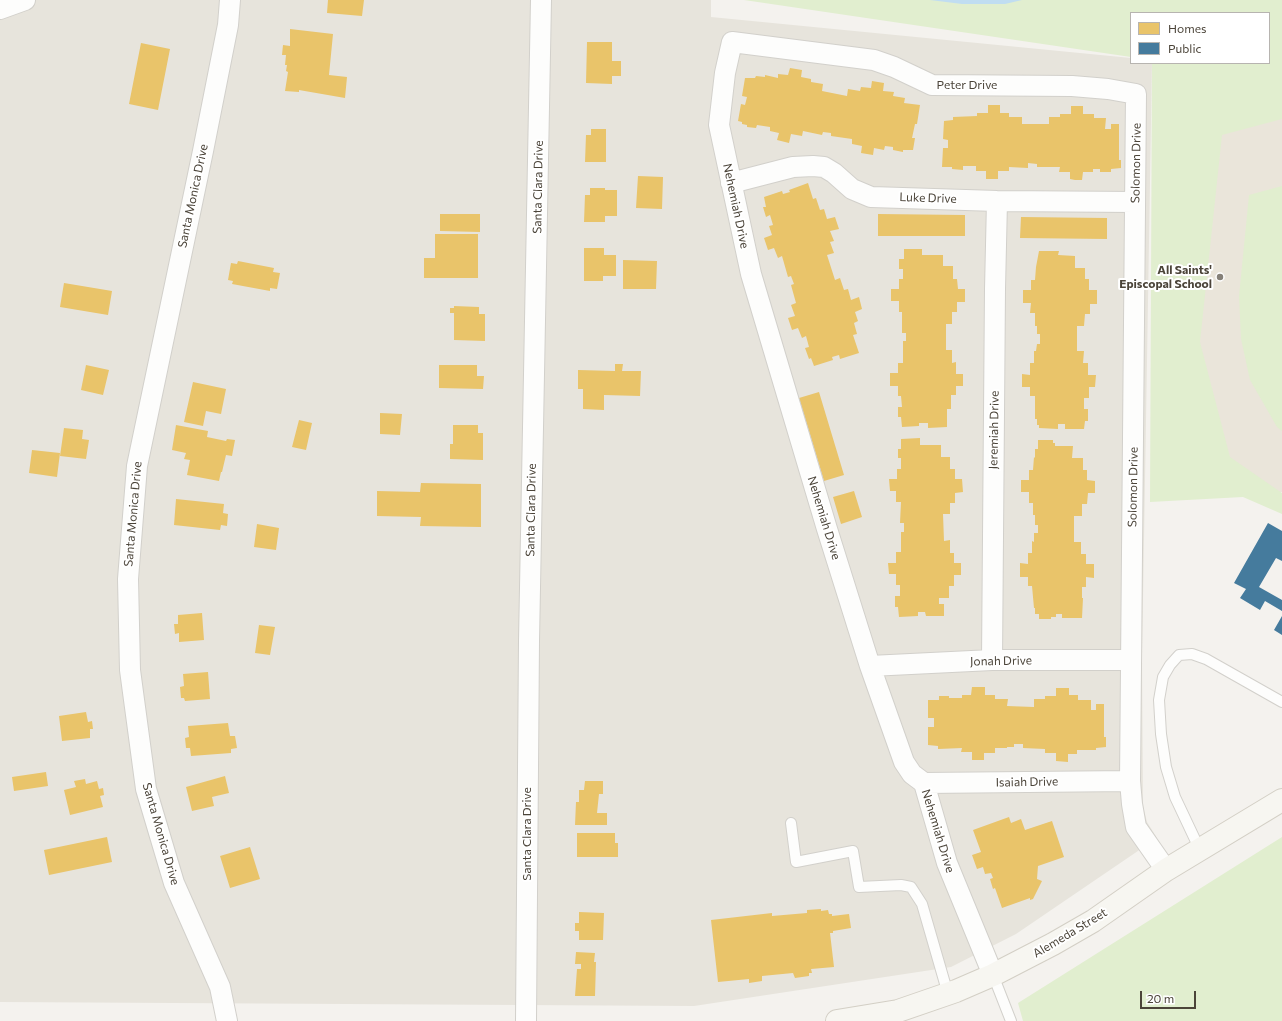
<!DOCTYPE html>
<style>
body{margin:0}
#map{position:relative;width:1282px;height:1021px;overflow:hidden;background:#f4f2ee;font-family:Commissioner,sans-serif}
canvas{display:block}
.legend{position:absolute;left:1130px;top:12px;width:140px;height:52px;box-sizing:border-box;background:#fff;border:1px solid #b7b4b0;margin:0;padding:5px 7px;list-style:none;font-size:12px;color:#4b4439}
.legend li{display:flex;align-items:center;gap:8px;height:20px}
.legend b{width:20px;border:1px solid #b7b4b0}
.scale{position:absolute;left:1140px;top:991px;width:56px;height:18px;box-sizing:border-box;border:2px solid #4b4439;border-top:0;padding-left:5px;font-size:12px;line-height:14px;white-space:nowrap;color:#4b4439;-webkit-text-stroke:3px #fff;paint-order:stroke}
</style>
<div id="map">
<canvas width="1282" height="1021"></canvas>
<ul class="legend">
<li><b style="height:11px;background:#e9c46a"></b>Homes</li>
<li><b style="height:11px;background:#457b9d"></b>Public</li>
</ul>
<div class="scale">20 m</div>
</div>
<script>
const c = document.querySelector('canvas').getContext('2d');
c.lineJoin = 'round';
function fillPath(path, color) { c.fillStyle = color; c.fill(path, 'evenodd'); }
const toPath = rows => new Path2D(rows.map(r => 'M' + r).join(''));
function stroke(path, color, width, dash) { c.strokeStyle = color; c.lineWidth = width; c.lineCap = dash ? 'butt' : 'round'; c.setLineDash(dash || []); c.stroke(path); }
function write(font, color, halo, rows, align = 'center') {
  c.font = font + ' Commissioner,sans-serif'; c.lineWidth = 4; c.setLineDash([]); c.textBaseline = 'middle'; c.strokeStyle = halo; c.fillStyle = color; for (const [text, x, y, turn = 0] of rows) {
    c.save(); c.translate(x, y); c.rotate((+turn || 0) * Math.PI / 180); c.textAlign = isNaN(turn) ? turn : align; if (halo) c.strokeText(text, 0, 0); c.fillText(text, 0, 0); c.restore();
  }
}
fillPath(toPath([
 [0,0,711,0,711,17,1131,58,1131,63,1152,63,1142,658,1143,806,1147,822,1157,838,1016,934,951,967,694,1006,0,1002]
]), '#e7e4dc');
fillPath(toPath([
 [1282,0,1282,492,1157,494,1157,63,1269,63,1269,13]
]), '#eae5da');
fillPath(toPath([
 [744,0,1282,0,1282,119,1222,135,1200,342,1230,457,1282,493,1282,514,1243,497,1150,502,1152,63,1269,63,1269,13,1131,13,1131,57],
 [1282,186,1282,431,1277,427,1250,380,1241,339,1239,296,1249,195],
 [1282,837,1282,1021,1023,1021,1018,1003]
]), '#e1eecf');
fillPath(toPath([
 [930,0,1022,0,1005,4,962,4]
]), '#c0ddf1');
fillPath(toPath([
 [328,0,364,0,362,16,327,13],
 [290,29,333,34,329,75,347,77,345,98,299,90,299,92,285,91,288,72,286,71,287,65,285,65,286,55,282,55,283,45,290,46],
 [587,42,612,42,612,61,621,61,621,76,612,76,612,84,586,83],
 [141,43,170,49,158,110,129,104],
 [790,68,802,70,801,77,811,79,811,82,823,84,822,91,847,96,848,89,860,91,861,87,871,88,872,81,884,83,883,91,894,92,893,96,905,98,904,103,920,105,917,124,915,124,912,138,915,138,913,150,903,150,903,152,893,150,893,147,885,146,884,150,874,148,873,155,861,153,862,146,852,144,852,139,831,136,831,133,823,132,822,135,803,131,802,136,791,134,789,143,777,140,779,133,770,131,770,127,757,125,756,128,747,127,747,125,742,124,742,122,738,121,741,104,745,105,747,97,742,96,745,78,755,78,756,76,765,77,765,75,778,78,778,74,788,75],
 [988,105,1000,105,1000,113,1009,113,1009,117,1022,117,1022,124,1049,124,1049,117,1060,117,1060,114,1071,114,1071,106,1083,106,1083,114,1094,114,1094,118,1106,118,1105,129,1111,129,1111,124,1119,124,1119,160,1121,160,1121,168,1111,169,1111,172,1100,172,1100,169,1093,169,1093,172,1083,172,1082,180,1075,180,1070,179,1070,172,1059,172,1060,167,1037,167,1037,164,1028,163,1028,168,1009,167,1009,171,998,171,998,179,986,179,986,171,976,171,976,166,963,166,963,170,952,169,952,167,942,167,943,148,948,148,948,140,943,139,944,121,953,120,953,117,977,116,977,113,988,113],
 [591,129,606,129,606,162,585,162,586,135,591,135],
 [638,176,663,177,662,209,636,208],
 [808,183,813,199,816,198,820,210,824,209,827,219,835,217,839,229,830,231,834,241,830,242,834,253,827,255,835,280,840,278,844,290,848,289,851,300,859,297,862,309,855,312,858,321,854,323,857,334,853,335,859,353,840,359,839,355,832,357,833,360,814,366,811,358,809,359,805,348,809,347,806,336,802,338,798,328,792,330,788,318,795,316,791,305,796,303,791,285,794,284,791,276,788,277,782,256,778,258,774,248,768,250,764,238,772,235,769,226,773,225,770,215,766,217,763,207,766,207,764,197,782,191,783,194,790,192,789,190],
 [590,188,605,188,605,190,617,190,617,216,605,216,605,222,584,222,585,195,590,195],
 [440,214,480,214,480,232,440,231],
 [878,214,965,215,965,236,878,236],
 [1021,217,1107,218,1107,239,1020,238],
 [435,234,478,234,478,278,424,278,424,258,435,258],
 [584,248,604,248,604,255,616,255,616,276,603,276,603,281,584,281],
 [904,249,922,249,922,255,943,255,943,266,953,266,953,279,957,279,958,289,965,289,965,302,957,302,957,312,952,312,952,324,946,324,946,350,952,350,952,363,956,362,956,374,963,374,963,386,956,386,956,395,951,395,951,409,947,409,947,427,928,428,928,423,919,423,919,426,902,427,901,417,898,417,898,407,902,407,901,396,898,396,898,386,890,386,890,373,898,373,898,363,903,363,903,341,906,341,906,333,902,333,902,312,899,312,899,301,891,301,891,289,899,289,899,279,903,279,903,269,899,269,899,259,904,259],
 [1039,251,1059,251,1058,255,1075,256,1075,268,1085,268,1085,279,1089,279,1089,290,1097,290,1097,304,1090,304,1090,314,1085,314,1084,326,1077,326,1077,351,1084,351,1083,363,1088,363,1088,375,1096,375,1095,387,1089,387,1089,398,1084,398,1084,409,1088,409,1088,421,1085,421,1084,429,1065,429,1065,424,1058,424,1058,429,1039,428,1039,425,1037,425,1037,419,1035,419,1035,396,1030,396,1030,387,1022,387,1022,374,1030,375,1030,363,1034,363,1034,351,1036,351,1037,344,1040,344,1040,334,1037,334,1037,326,1035,326,1035,313,1030,313,1031,303,1023,303,1023,290,1031,290,1031,280,1035,280,1036,267],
 [623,260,657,261,656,289,623,289],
 [238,261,274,268,273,272,280,273,277,289,270,288,270,291,232,284,233,281,228,280,231,263,237,264],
 [64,283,112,291,108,315,60,307],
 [454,306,479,307,479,314,485,314,485,341,454,340,454,313,450,313,450,308,454,308],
 [615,364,623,364,622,371,641,371,640,396,604,395,604,410,583,409,583,389,578,389,578,370,615,371],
 [86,365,109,370,103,395,81,390],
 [439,365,477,365,477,376,484,376,483,389,439,388],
 [193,382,226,389,221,414,206,411,203,426,184,422],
 [819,392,844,475,824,481,799,398],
 [380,413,402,414,400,435,380,434],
 [299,420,312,423,306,450,292,447],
 [176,425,208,431,207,437,226,441,227,439,235,440,232,456,226,455,222,472,221,472,219,481,187,475,190,460,184,459,186,453,172,450],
 [453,425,478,425,478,433,483,433,483,460,450,459,450,444,453,444],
 [64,428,83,430,82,439,89,440,86,459,60,456],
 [920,438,920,445,941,445,941,457,950,457,950,469,955,469,955,479,962,479,963,492,955,493,955,503,950,503,950,514,943,514,944,541,950,540,950,553,954,553,954,563,961,563,961,575,954,575,954,586,949,586,949,598,939,598,939,604,944,604,944,616,926,616,925,612,918,612,918,616,899,617,898,607,895,607,895,596,900,596,900,585,896,585,896,574,889,574,888,563,896,563,896,552,901,552,901,532,904,532,904,523,900,523,901,502,896,502,896,491,890,491,889,479,897,479,897,469,901,469,901,458,898,458,898,449,901,449,901,439],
 [1038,440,1053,440,1053,443,1055,443,1055,446,1073,446,1072,458,1083,458,1083,470,1087,470,1087,480,1095,481,1095,493,1088,493,1087,504,1082,504,1082,516,1074,516,1074,542,1081,542,1081,554,1086,554,1086,564,1094,564,1094,578,1086,577,1086,587,1082,587,1082,598,1083,598,1082,618,1062,618,1062,614,1056,614,1056,617,1051,617,1051,619,1039,619,1039,614,1035,614,1035,608,1034,608,1032,586,1028,586,1028,577,1020,577,1020,563,1028,564,1028,553,1032,553,1032,541,1034,542,1034,533,1038,533,1038,525,1035,525,1035,515,1033,515,1033,503,1029,503,1029,492,1021,492,1021,480,1029,480,1029,470,1033,470,1034,457,1035,458,1035,449,1038,449],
 [32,450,60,453,57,477,29,473],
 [421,483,481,484,481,527,420,526,421,517,377,516,377,491,420,492],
 [854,491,862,517,841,524,833,497],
 [176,499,224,504,223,513,228,514,227,526,221,525,220,530,174,525],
 [257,524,279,528,276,550,254,547],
 [202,613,204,640,179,642,179,633,175,634,174,624,178,624,178,615],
 [259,625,275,627,270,655,255,653],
 [208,672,210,699,185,701,184,698,181,698,180,687,184,686,183,674],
 [972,687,985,687,985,695,995,695,995,699,1008,699,1007,706,1034,707,1034,699,1045,699,1045,696,1056,696,1056,688,1069,688,1069,695,1078,695,1078,700,1091,700,1091,710,1096,710,1096,704,1104,704,1104,737,1106,737,1106,747,1096,748,1096,750,1077,750,1077,754,1068,754,1068,762,1056,761,1056,753,1045,753,1045,749,1023,748,1023,744,1014,744,1014,747,1007,747,1007,748,995,748,995,753,984,753,984,760,972,760,972,752,961,752,962,748,938,749,938,746,928,745,928,727,934,727,934,718,928,718,928,700,939,700,939,696,949,696,949,698,962,698,962,695,971,695],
 [86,712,88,722,92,721,93,729,90,729,90,738,62,741,59,716],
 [228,723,230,736,235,736,237,748,231,749,231,753,191,756,190,748,186,748,185,738,189,737,188,726],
 [46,772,48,786,14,791,12,777],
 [225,776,229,793,212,797,214,806,192,811,186,787],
 [85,779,86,784,97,781,99,789,103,788,104,795,100,796,103,807,70,815,64,790,76,787,74,781],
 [585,781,603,781,603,794,599,794,597,813,607,813,607,825,575,825,576,802,579,802,579,790,584,790],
 [1009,817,1011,823,1021,819,1025,830,1052,821,1064,857,1038,866,1037,879,1042,881,1033,899,1030,900,1030,898,1002,908,995,888,993,889,990,879,993,878,991,873,985,874,983,867,977,869,972,855,981,852,973,830],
 [577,833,615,833,615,843,618,843,618,857,577,857],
 [107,837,112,862,49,875,44,850],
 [250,847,260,879,230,888,220,856],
 [821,909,821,911,828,910,829,914,832,914,832,916,849,914,851,928,833,931,833,933,830,933,834,967,811,969,812,973,809,973,809,976,795,978,793,973,762,976,762,981,749,983,749,979,718,982,711,920,772,913,772,916,807,913,807,910],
 [579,912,604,913,603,940,579,940,579,931,575,931,575,923,579,923],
 [576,952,595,953,594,962,596,962,595,996,575,996,577,969,581,969,581,964,575,964]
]), '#e9c46a');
fillPath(toPath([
 [1268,523,1282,531,1282,561,1276,558,1259,587,1282,600,1282,611,1265,601,1260,610,1240,598,1246,589,1234,583],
 [1282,616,1282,635,1274,630]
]), '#457b9d');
const lane = toPath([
 [791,823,796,862,853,851,859,887,901,885,911,887,922,904,948,994],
 [1200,850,1175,797,1166,767,1161,734,1159,700,1163,677,1170,665,1179,655,1192,654,1206,659,1282,702],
 [993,975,1011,1021]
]);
const street = toPath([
 [0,9,25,0],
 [731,183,793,167,813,166,824,167,834,173,852,189,871,197,997,201,1135,202],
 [992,660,995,289,997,201],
 [870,666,992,660,1131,660],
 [924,783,1130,781],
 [993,975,947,863,924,783,912,774,904,762,870,666,827,529,751,274,719,125,725,73,732,42,874,60,894,67,932,85,1072,86,1108,89,1136,94,1130,781,1132,804,1136,827,1166,870],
 [227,1021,220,987,174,883,146,789,130,670,128,579,137,466,203,151,228,25,230,0],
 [526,1021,529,641,541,0]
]);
const secondary = toPath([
 [837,1021,898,1011,956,991,993,975,1053,944,1093,921,1166,870,1282,800]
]);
stroke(lane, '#d2d0cb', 12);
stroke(street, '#d2d0cb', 22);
stroke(secondary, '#d3cfc5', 24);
stroke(lane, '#fdfdfc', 10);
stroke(street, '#fdfdfc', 20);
stroke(secondary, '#f7f6f1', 22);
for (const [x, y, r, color] of [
 [1220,277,4,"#868178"]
]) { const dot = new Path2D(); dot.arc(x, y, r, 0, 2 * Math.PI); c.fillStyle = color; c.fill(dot); stroke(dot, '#fff', 1.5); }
write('12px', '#4b4439', '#fff', [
 ["Peter Drive",967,85],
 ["Solomon Drive",1136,163,-89],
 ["Santa Clara Drive",538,187,-89],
 ["Santa Monica Drive",193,196,-78],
 ["Luke Drive",928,198,2],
 ["Nehemiah Drive",736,206,78],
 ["Jeremiah Drive",994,430,-89],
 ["Solomon Drive",1133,487,-89],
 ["Santa Clara Drive",531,510,-89],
 ["Santa Monica Drive",133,514,-85],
 ["Nehemiah Drive",824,518,73],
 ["Jonah Drive",1001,661,-1],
 ["Isaiah Drive",1027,782,-1],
 ["Nehemiah Drive",938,831,73],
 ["Santa Monica Drive",161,834,74],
 ["Santa Clara Drive",527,834,-90],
 ["Alemeda Street",1070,933,-31]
]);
write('bold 12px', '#4b4439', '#fff', [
 ["All Saints'",1212,270],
 ["Episcopal School",1212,284]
], 'right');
</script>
